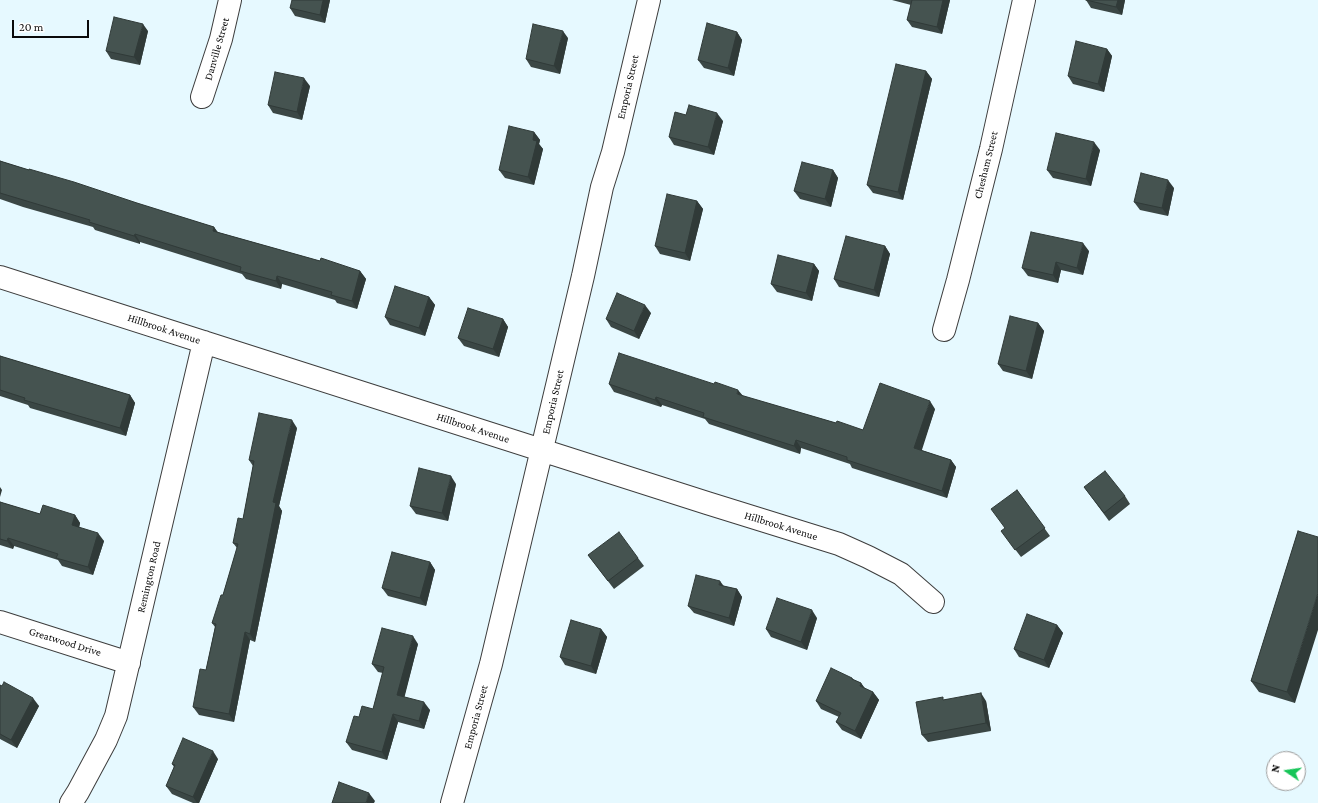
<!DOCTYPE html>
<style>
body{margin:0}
#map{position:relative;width:1318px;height:803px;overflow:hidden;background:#e6f9ff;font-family:"Crimson Pro",serif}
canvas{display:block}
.north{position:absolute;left:1266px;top:751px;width:40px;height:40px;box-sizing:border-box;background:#fff;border:1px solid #9d9d9d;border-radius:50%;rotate:283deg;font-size:11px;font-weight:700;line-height:16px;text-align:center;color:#0a0a0a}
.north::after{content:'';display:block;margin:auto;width:14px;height:18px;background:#16c558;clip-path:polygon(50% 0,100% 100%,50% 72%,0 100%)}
.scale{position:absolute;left:12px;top:20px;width:77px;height:18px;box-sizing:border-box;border:2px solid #0a0a0a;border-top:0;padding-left:5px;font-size:12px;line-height:14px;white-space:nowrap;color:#0a0a0a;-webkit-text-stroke:3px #fff;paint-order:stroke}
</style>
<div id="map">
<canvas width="1318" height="803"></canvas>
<div class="north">N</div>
<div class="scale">20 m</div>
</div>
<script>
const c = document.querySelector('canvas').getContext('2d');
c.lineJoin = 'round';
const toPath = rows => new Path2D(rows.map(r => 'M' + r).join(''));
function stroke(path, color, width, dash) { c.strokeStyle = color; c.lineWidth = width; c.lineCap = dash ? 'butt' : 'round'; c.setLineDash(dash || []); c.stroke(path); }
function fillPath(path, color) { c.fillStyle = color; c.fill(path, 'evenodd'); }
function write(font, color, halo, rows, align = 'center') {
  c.font = font + ' "Crimson Pro",serif'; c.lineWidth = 4; c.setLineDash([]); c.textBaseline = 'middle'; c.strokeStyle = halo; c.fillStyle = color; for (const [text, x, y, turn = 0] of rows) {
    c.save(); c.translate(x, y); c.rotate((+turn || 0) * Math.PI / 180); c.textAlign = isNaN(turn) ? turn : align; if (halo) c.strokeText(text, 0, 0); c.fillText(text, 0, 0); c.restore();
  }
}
const minor = toPath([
 [202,97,221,39,230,0],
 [0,277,707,503,839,544,868,557,901,574,933,602],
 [944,330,958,280,991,149,1024,0],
 [0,622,129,663],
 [71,803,78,792,106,740,116,716,204,342],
 [452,803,491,664,583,276,602,187,613,152,649,0]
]);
stroke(minor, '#3d3d3d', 24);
stroke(minor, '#fff', 22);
fillPath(toPath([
 [330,0,325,23,295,16,290,8],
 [892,0,950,0,942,34,912,27,907,20,911,5],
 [1086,0,1125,0,1122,15,1091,8],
 [148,31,140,65,111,59,106,51],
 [737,32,742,40,734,76,704,68,698,60],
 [568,38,560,74,531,67,526,59],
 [1107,49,1112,56,1104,92,1073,84,1068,76],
 [926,71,932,79,903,200,873,193,867,185],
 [310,86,302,120,273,113,268,105],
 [686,115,723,121,714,155,674,145,669,137],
 [534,132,540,140,539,144,543,149,534,185,505,178,499,170],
 [1100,150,1091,186,1053,178,1047,170],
 [0,161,214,227,217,232,320,261,360,271,366,279,357,309,337,303,335,300,282,284,281,289,246,279,242,274,140,242,140,244,95,230,93,227,23,207,0,199],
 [833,170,838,178,831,207,800,199,794,191],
 [1174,188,1168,216,1140,210,1134,202],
 [697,201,703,209,690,261,660,254,655,246],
 [885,246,890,254,879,297,839,287,834,279],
 [1089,251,1083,275,1061,270,1058,283,1028,276,1022,268],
 [814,264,819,271,812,301,777,292,771,284],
 [429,297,435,305,425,336,390,325,385,317],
 [651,313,639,339,611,327,606,319],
 [503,319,508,327,499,357,464,346,458,338],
 [1038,323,1044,331,1032,379,1003,371,998,364],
 [0,356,130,395,135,403,126,436,30,408,28,405,0,396],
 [609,384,743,396,836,423,863,430,935,409,921,450,951,460,956,467,947,498,852,468,850,464,801,448,800,454,709,424,705,419,662,405,661,407,614,392],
 [297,428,279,506,282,511,255,642,250,640,234,722,199,715,193,707,206,670,215,627,212,623,223,595,237,548,233,543,243,519,253,466,249,460],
 [456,484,448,521,416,514,410,506],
 [1084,487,1125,496,1130,504,1109,521],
 [1017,490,1050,536,1021,557,1001,531,1005,529],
 [0,502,40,514,75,515,80,523,79,527,104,541,93,575,62,566,58,560,14,546,13,549,0,545],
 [1298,531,1295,703,1259,692,1251,681],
 [588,555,638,558,644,566,614,589],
 [430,562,435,570,426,606,388,596,382,588],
 [723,586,737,589,742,597,734,626,694,613,688,606],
 [817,618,807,650,771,637,766,629],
 [1057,625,1063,633,1049,668,1019,657,1014,649],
 [601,629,607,637,596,674,565,665,560,657],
 [418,644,404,697,430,710,424,729,398,722,387,760,352,750,346,742,373,709,383,673,378,672,372,664],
 [852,678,854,680,861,683,865,689,873,692,879,700,861,739,842,730,836,722,839,717,821,709,816,701],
 [0,685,39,706,17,748,0,739],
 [945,699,986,701,991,731,928,742,922,735],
 [218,759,199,803,193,803,172,794,166,786,174,767,172,764]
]), '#3b4745');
fillPath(toPath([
 [323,0,330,0,325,23,320,15],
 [943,0,950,0,942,34,937,27],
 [1118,0,1125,0,1122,15,1116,7],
 [143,24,148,31,140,65,134,57],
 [563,31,568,38,560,74,554,66],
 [737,32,742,40,734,76,728,68],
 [1107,49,1112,56,1104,92,1098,84],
 [926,71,932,79,903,200,898,192],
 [304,78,310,86,302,120,297,112],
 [717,113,723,121,714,155,708,147],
 [534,132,540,140,539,144,543,149,534,185,528,177,533,140],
 [1094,142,1100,150,1091,186,1086,179],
 [833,170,838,178,831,207,825,199],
 [1168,180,1174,188,1168,216,1162,208],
 [697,201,703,209,690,261,685,253],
 [214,227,220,235,213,231],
 [135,234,140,242,140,244,134,236],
 [1083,243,1089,251,1083,275,1077,268],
 [885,246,890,254,879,297,874,290],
 [1056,262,1061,270,1058,283,1053,275],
 [814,264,819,271,812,301,806,293],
 [360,271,366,279,357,309,352,301],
 [277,276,282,284,281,289,276,281],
 [429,297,435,305,425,336,419,328],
 [645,305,651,313,639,339,634,331],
 [503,319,508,327,499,357,493,349],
 [1038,323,1044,331,1032,379,1026,371],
 [738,390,744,397,737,394],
 [130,395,135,403,126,436,120,428],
 [656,397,662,405,661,407,655,400],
 [930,401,935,409,920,456,914,448],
 [292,420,297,428,279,506,282,511,255,642,250,634,273,502],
 [796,440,801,448,800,454,794,446],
 [951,460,956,467,947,498,942,491],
 [451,476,456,484,448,521,442,513],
 [0,487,2,490,0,497],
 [75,515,80,523,78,533,72,525],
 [98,533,104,541,93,575,88,567],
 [8,538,14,546,13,549,7,541],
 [430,562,435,570,426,606,420,598],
 [720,581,726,589,719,585],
 [737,589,742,597,734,626,729,618],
 [1318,593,1318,630,1295,703,1287,692],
 [812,610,817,618,807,650,801,642],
 [1057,625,1063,633,1049,668,1044,660],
 [601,629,607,637,596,674,591,666],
 [245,632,250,640,234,722,229,714],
 [413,636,418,644,403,703,397,695],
 [861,683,867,691,860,686],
 [873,692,879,700,861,739,855,731],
 [981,693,986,701,991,731,986,723],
 [33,698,39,706,17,748,11,740],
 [424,702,430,710,424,729,419,721],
 [393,714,398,722,387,760,382,752],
 [213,751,218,759,199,803,197,803,193,797],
 [369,793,375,801,374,803,366,803]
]), '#303a38');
const building = toPath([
 [292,0,323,0,320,15,290,8,292,0],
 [912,0,943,0,937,27,907,20,912,0],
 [1086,0,1118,0,1116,7,1086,0],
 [114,17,143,24,134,57,106,51,114,17],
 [707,23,737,32,728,68,698,60,707,23],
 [533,24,563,31,554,66,526,59,533,24],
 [1076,41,1107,49,1098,84,1068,76,1076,41],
 [896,64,926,71,898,192,867,185,896,64],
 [275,72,304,78,297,112,268,105,275,72],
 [689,105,717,113,708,147,669,137,675,112,686,115,689,105],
 [509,126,534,132,533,140,537,141,528,177,499,170,509,126],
 [1056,133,1094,142,1086,179,1047,170,1056,133],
 [0,161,29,170,29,169,74,182,137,203,214,227,213,231,320,261,321,258,360,271,352,301,331,295,332,292,277,276,276,281,240,271,241,267,135,234,134,236,89,222,90,220,0,193,0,161],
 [802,162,833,170,825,199,794,191,802,162],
 [1141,173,1168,180,1162,208,1134,202,1141,173],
 [667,194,697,201,685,253,655,246,667,194],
 [1031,232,1083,243,1077,268,1056,262,1053,275,1022,268,1031,232],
 [846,236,885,246,874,290,834,279,846,236],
 [778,255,814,264,806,293,771,284,778,255],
 [395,286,429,297,419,328,385,317,395,286],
 [617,293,645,305,634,331,606,319,617,293],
 [468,308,503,319,493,349,458,338,468,308],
 [1010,316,1038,323,1026,371,998,364,1010,316],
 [619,353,714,384,715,382,738,390,737,394,836,423,837,421,863,430,880,383,930,401,914,448,951,460,942,491,847,460,847,457,796,440,794,446,703,417,704,413,656,397,655,400,609,384,619,353],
 [0,356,130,395,120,428,24,400,25,398,0,390,0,356],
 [259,413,292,420,273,502,276,503,250,634,245,632,229,714,193,707,200,669,206,670,216,624,212,623,221,595,223,595,238,544,233,543,238,518,243,519,254,461,249,460,259,413],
 [419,468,451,476,442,513,410,506,419,468],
 [1105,471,1125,496,1104,513,1084,487,1105,471],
 [1017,490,1045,528,1015,550,1001,531,1005,528,991,509,1017,490],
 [0,502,40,514,43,505,75,515,72,525,98,533,88,567,56,558,58,554,8,538,7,541,0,539,0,502],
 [1298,531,1318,537,1318,593,1287,692,1251,681,1298,531],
 [619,532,638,558,608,581,588,555,619,532],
 [392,552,430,562,420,598,382,588,392,552],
 [696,575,720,581,719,585,737,589,729,618,688,606,696,575],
 [777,598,812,610,801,642,766,629,777,598],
 [1027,614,1057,625,1044,660,1014,649,1027,614],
 [571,620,601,629,591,666,560,657,571,620],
 [382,628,413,636,397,695,424,702,419,721,393,714,382,752,346,742,354,716,359,717,362,706,373,709,384,667,372,664,382,628],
 [831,668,852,678,852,679,861,683,860,686,873,692,855,731,836,722,841,713,816,701,831,668],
 [4,682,33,698,11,740,0,734,0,685,2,686,4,682],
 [981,693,986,723,922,735,916,702,943,697,943,700,981,693],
 [183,738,213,751,193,797,166,786,175,765,172,764,183,738],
 [339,782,369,793,366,803,332,803,339,782]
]);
fillPath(building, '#455350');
stroke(building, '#303a38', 1);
write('11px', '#0a0a0a', '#fff', [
 ["Danville Street",217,49,-74],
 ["Emporia Street",628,87,-77],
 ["Chesham Street",986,165,-76],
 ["Hillbrook Avenue",164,329,18],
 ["Emporia Street",553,402,-77],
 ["Hillbrook Avenue",473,428,18],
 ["Hillbrook Avenue",781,526,17],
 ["Remington Road",149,577,-77],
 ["Greatwood Drive",65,642,17],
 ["Emporia Street",476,717,-75]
]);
</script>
